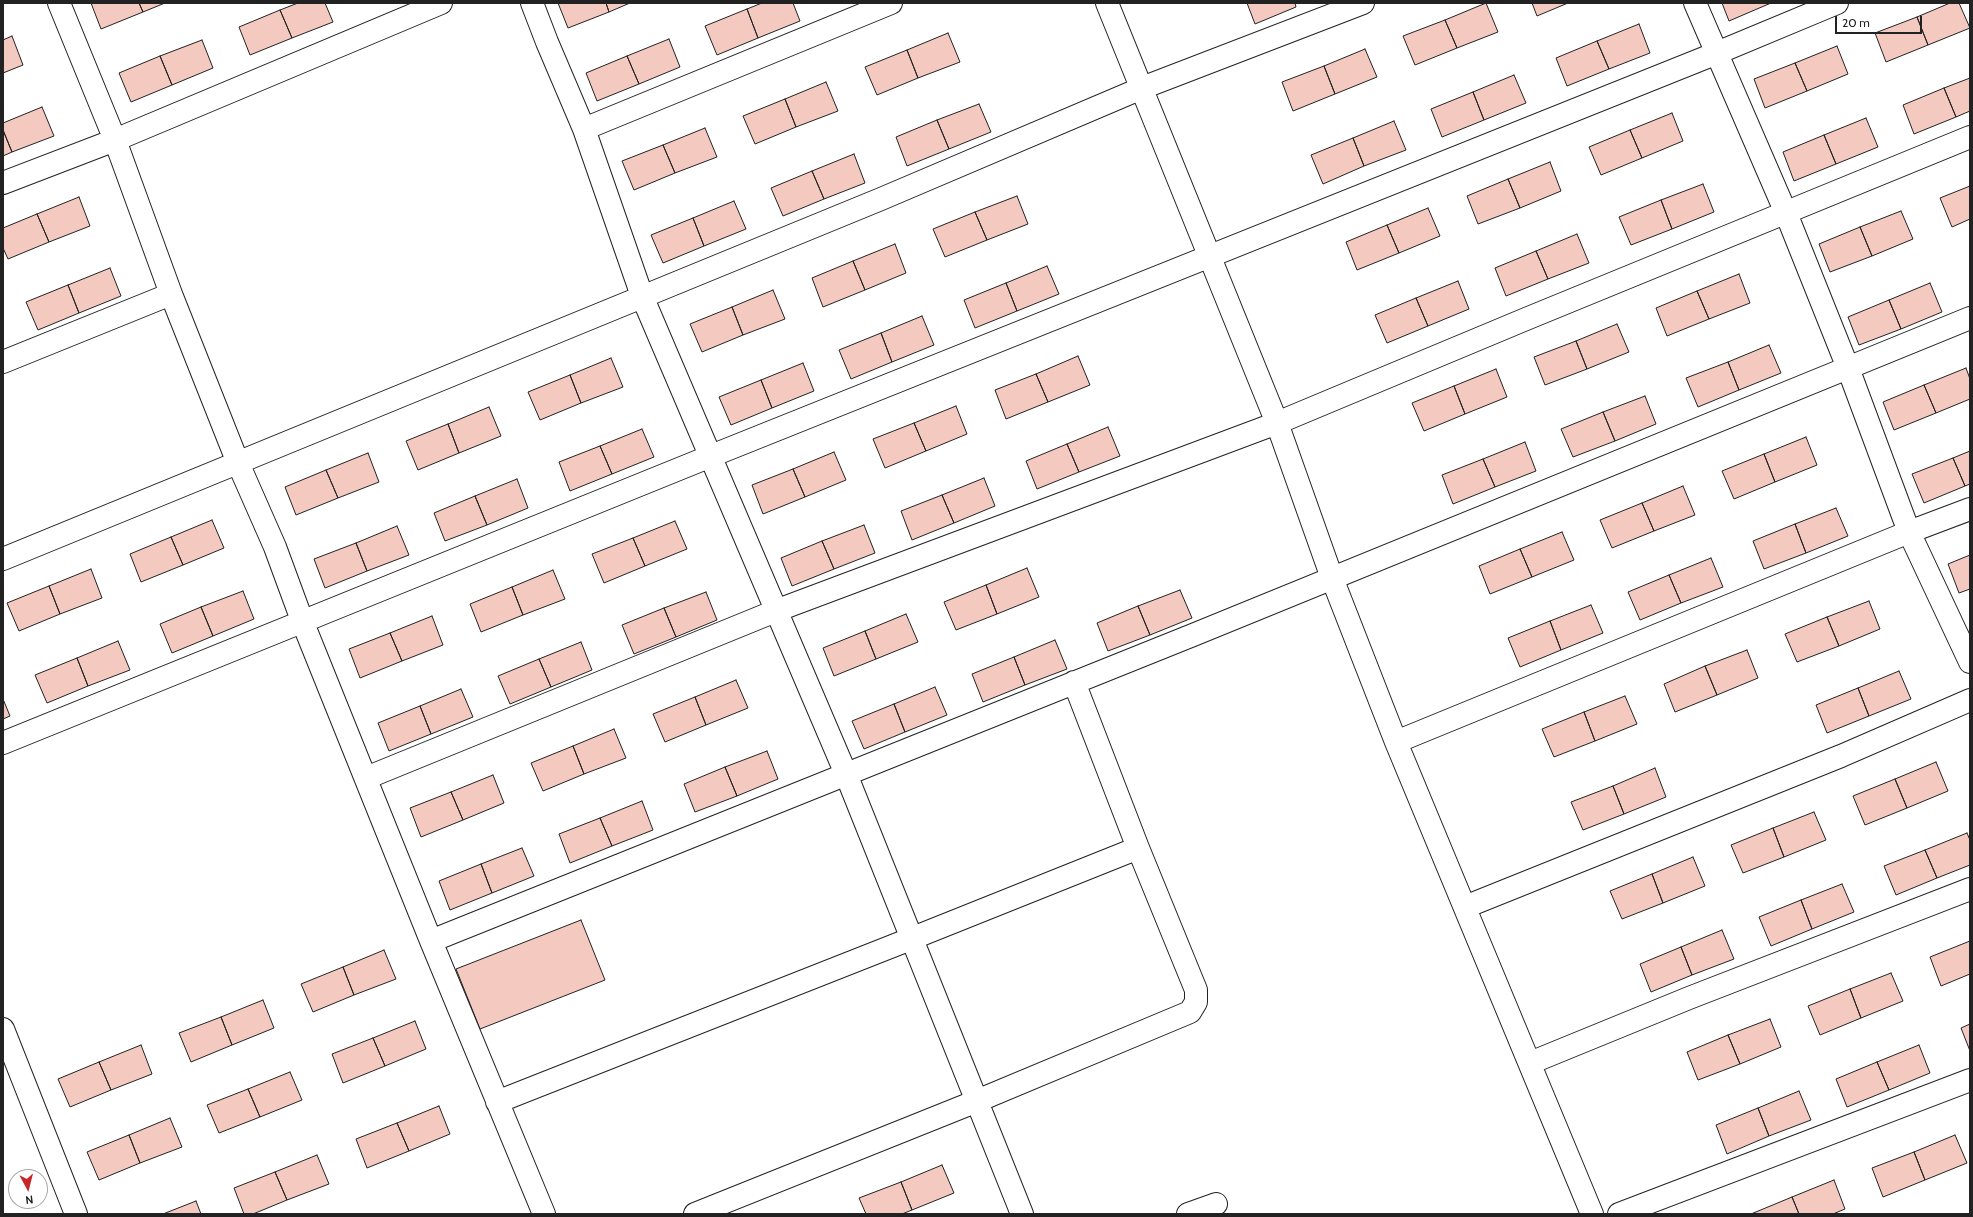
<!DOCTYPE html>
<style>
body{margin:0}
#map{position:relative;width:1973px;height:1217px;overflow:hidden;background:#fff;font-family:Cabin,sans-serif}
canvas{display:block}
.frame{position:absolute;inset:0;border:4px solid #222;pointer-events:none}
.north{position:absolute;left:8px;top:1169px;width:40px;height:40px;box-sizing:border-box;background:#fff;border:1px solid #a7a7a7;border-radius:50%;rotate:173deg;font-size:11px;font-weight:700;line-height:16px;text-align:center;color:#222}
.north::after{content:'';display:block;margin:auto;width:14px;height:18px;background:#c62828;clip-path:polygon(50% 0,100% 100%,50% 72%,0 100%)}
.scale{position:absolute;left:1835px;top:16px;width:87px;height:18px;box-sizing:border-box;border:2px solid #222;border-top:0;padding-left:5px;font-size:12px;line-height:14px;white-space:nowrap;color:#222;-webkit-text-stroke:3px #fff;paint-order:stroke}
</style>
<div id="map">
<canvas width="1973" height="1217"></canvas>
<div class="frame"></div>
<div class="north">N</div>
<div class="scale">20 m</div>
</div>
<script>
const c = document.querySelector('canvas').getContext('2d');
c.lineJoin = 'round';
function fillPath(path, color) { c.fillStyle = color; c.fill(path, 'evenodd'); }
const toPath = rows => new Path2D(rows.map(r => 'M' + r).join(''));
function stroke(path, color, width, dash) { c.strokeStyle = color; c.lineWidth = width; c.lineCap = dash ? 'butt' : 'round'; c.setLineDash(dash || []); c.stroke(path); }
const building = toPath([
 [91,3,139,3,143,12,101,29,91,3],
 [139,3,165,3,143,12,139,3],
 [298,3,325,3,333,22,292,38,280,10,298,3],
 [558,3,606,3,609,12,568,28,558,3],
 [606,3,630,3,609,12,606,3],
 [762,3,793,3,800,21,758,38,747,9,762,3],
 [1247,3,1295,3,1296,7,1255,24,1247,3],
 [1486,3,1498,32,1457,48,1445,20,1486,3],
 [1532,3,1568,3,1537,16,1532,3],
 [1722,3,1771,3,1729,21,1722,3],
 [1950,3,1959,3,1970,28,1928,45,1917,17,1950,3],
 [747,9,758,38,717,55,705,26,747,9],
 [280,10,292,38,250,55,239,27,280,10],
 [1917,17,1928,45,1886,62,1875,33,1917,17],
 [1445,20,1457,48,1415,65,1403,36,1445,20],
 [1639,24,1650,53,1609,69,1597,41,1639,24],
 [948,33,960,62,918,78,907,50,948,33],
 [12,36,23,65,3,73,3,40,12,36],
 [669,39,680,67,639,84,627,56,669,39],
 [202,40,213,68,172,85,160,56,202,40],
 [1597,41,1609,69,1567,86,1556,58,1597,41],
 [1837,46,1848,74,1807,91,1795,63,1837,46],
 [1365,49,1377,77,1335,94,1324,66,1365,49],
 [907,50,918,78,877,95,865,67,907,50],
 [160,56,172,85,131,102,119,73,160,56],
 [627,56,639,84,597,101,586,73,627,56],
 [1795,63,1807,91,1765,108,1754,79,1795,63],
 [1324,66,1335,94,1293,111,1282,82,1324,66],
 [1514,75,1526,103,1484,120,1473,92,1514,75],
 [1970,78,1970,111,1956,117,1944,88,1970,78],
 [826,82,838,111,796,127,785,99,826,82],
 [1944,88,1956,117,1914,134,1903,105,1944,88],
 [1473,92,1484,120,1442,137,1431,109,1473,92],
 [785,99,796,127,755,144,743,116,785,99],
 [979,104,991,132,949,149,937,120,979,104],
 [42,107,54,136,12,152,3,130,3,123,42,107],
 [1672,113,1683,141,1642,158,1630,130,1672,113],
 [1866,118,1878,147,1836,164,1824,135,1866,118],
 [937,120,949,149,907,166,896,137,937,120],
 [1394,121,1406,150,1364,166,1353,138,1394,121],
 [705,128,717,157,675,173,663,145,705,128],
 [3,130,12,152,3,156,3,130],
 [1630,130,1642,158,1601,175,1589,147,1630,130],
 [1824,135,1836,164,1794,181,1783,152,1824,135],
 [1353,138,1364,166,1323,184,1311,155,1353,138],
 [663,145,675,173,634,190,622,161,663,145],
 [854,154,865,183,824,199,812,171,854,154],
 [1550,162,1561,191,1520,208,1508,179,1550,162],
 [812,171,824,199,783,216,771,188,812,171],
 [1508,179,1520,208,1478,224,1467,196,1508,179],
 [1703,184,1714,212,1672,229,1661,200,1703,184],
 [1970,186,1970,219,1952,227,1940,198,1970,186],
 [1017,196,1028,224,987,240,975,212,1017,196],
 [79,197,90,226,49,242,37,214,79,197],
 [1661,200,1672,229,1631,245,1619,217,1661,200],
 [734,201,746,229,704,246,693,218,734,201],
 [1428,208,1440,236,1399,253,1387,225,1428,208],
 [1901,211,1913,239,1872,256,1860,227,1901,211],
 [975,212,987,240,945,257,933,229,975,212],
 [37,214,49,242,8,259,3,248,3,228,37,214],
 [693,218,704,246,663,263,651,235,693,218],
 [1387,225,1399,253,1357,270,1346,242,1387,225],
 [1860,227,1872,256,1830,272,1819,244,1860,227],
 [1577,234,1589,263,1548,279,1536,251,1577,234],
 [895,244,906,273,865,290,853,261,895,244],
 [1536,251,1548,279,1506,296,1495,268,1536,251],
 [853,261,865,290,823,307,812,278,853,261],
 [1047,266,1059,294,1017,311,1006,283,1047,266],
 [110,268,121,296,79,313,68,285,110,268],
 [1739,274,1750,303,1709,319,1697,291,1739,274],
 [1458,281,1469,309,1428,326,1416,298,1458,281],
 [1006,283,1017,311,975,328,964,300,1006,283],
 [1930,283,1942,312,1901,329,1889,300,1930,283],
 [68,285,79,313,38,330,26,302,68,285],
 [773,290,785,319,743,335,732,307,773,290],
 [1697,291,1709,319,1667,336,1656,308,1697,291],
 [1416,298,1428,326,1387,343,1375,315,1416,298],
 [1889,300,1901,329,1859,345,1848,317,1889,300],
 [732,307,743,335,702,352,690,324,732,307],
 [922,316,934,345,892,362,881,333,922,316],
 [1617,324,1629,352,1587,369,1576,341,1617,324],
 [881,333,892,362,851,379,839,350,881,333],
 [1576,341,1587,369,1545,385,1534,357,1576,341],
 [1769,345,1781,373,1739,390,1728,362,1769,345],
 [1078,356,1090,385,1048,402,1036,374,1078,356],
 [611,358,623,387,581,403,570,375,611,358],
 [1728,362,1739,390,1698,407,1686,378,1728,362],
 [803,363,814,391,772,408,761,380,803,363],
 [1966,368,1970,379,1970,399,1936,413,1924,385,1966,368],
 [1496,369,1507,397,1465,414,1454,386,1496,369],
 [1036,374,1048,402,1006,419,995,390,1036,374],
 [570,375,581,403,540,420,528,392,570,375],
 [761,380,772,408,731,425,719,397,761,380],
 [1924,385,1936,413,1894,430,1883,402,1924,385],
 [1454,386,1465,414,1424,431,1412,403,1454,386],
 [1645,396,1656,424,1615,441,1603,412,1645,396],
 [956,406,967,434,926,451,914,423,956,406],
 [489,407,501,436,459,453,448,424,489,407],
 [1603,412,1615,441,1573,457,1561,429,1603,412],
 [914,423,926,451,885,468,873,439,914,423],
 [448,424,459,453,418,470,406,441,448,424],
 [1108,427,1120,456,1079,472,1067,444,1108,427],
 [642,429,654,457,612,474,600,446,642,429],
 [1806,437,1817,465,1775,482,1764,454,1806,437],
 [1525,442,1536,471,1495,487,1483,459,1525,442],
 [1067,444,1079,472,1037,489,1026,461,1067,444],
 [600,446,612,474,570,491,559,462,600,446],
 [1970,451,1970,484,1965,486,1953,458,1970,451],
 [834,452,846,480,805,497,793,469,834,452],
 [368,453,379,482,338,498,326,470,368,453],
 [1764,454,1775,482,1734,499,1722,471,1764,454],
 [1953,458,1965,486,1924,503,1912,474,1953,458],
 [1483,459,1495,487,1453,504,1442,475,1483,459],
 [793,469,805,497,763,514,752,485,793,469],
 [326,470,338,498,296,515,285,487,326,470],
 [984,478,995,506,954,523,942,495,984,478],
 [517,479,528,508,487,525,475,496,517,479],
 [1683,486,1695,515,1654,531,1642,503,1683,486],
 [942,495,954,523,912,540,901,511,942,495],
 [475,496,487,525,445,541,434,513,475,496],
 [1642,503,1654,531,1612,548,1600,520,1642,503],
 [1836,508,1848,536,1806,553,1795,524,1836,508],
 [212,520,224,548,183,565,171,537,212,520],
 [675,521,687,549,645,566,633,538,675,521],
 [1795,524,1806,553,1764,569,1753,541,1795,524],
 [864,525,875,553,834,569,822,541,864,525],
 [397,526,409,555,367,571,356,543,397,526],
 [1562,532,1574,560,1532,577,1520,549,1562,532],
 [171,537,183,565,141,582,130,554,171,537],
 [633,538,645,566,604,583,592,554,633,538],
 [822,541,834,569,792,586,781,558,822,541],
 [356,543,367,571,325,588,314,559,356,543],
 [1520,549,1532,577,1490,594,1479,566,1520,549],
 [1970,555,1970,589,1959,593,1948,564,1970,555],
 [1711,558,1723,587,1681,603,1669,575,1711,558],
 [1027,568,1039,597,997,614,986,585,1027,568],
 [91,569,102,598,60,614,49,586,91,569],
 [553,570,565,599,523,615,512,587,553,570],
 [1669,575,1681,603,1640,620,1628,592,1669,575],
 [986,585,997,614,956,630,944,602,986,585],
 [49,586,60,614,19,631,7,603,49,586],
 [512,587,523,615,481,632,470,604,512,587],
 [1180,590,1192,618,1150,635,1138,606,1180,590],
 [243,591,254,619,213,636,201,607,243,591],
 [706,592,717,620,676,637,664,608,706,592],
 [1869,601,1880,629,1839,646,1827,617,1869,601],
 [1591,605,1603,633,1561,650,1550,621,1591,605],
 [1138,606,1150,635,1108,651,1097,623,1138,606],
 [201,607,213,636,172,653,160,624,201,607],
 [664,608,676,637,634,654,622,625,664,608],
 [906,614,918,642,876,659,865,631,906,614],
 [432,616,443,645,402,661,390,633,432,616],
 [1827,617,1839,646,1797,662,1785,634,1827,617],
 [1550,621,1561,650,1520,667,1508,638,1550,621],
 [865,631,876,659,834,676,823,648,865,631],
 [390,633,402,661,360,678,349,649,390,633],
 [1055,640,1067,669,1025,685,1014,657,1055,640],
 [118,641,130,670,88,686,77,658,118,641],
 [581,642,592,670,551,687,539,659,581,642],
 [1747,650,1758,678,1717,695,1705,666,1747,650],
 [1014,657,1025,685,983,702,972,674,1014,657],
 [77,658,88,686,47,703,35,675,77,658],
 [539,659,551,687,510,704,498,676,539,659],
 [1705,666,1717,695,1675,712,1664,684,1705,666],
 [1899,671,1911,699,1869,716,1858,688,1899,671],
 [736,680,748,708,706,725,695,697,736,680],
 [935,687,947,715,905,732,894,704,935,687],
 [1858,688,1869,716,1827,733,1816,705,1858,688],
 [461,689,473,717,431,734,420,706,461,689],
 [1625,696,1637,724,1595,741,1584,712,1625,696],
 [695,697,706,725,665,742,653,714,695,697],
 [3,699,10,716,3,719,3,699],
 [894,704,905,732,864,749,852,721,894,704],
 [420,706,431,734,389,751,378,723,420,706],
 [1584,712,1595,741,1554,757,1542,729,1584,712],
 [614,729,626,758,584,774,573,746,614,729],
 [573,746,584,774,543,791,531,763,573,746],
 [767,751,778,779,737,796,725,767,767,751],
 [1936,762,1948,791,1907,808,1895,779,1936,762],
 [725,767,737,796,695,812,684,784,725,767],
 [1655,768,1666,797,1624,814,1613,786,1655,768],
 [493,775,504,803,463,820,451,792,493,775],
 [1895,779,1907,808,1865,825,1853,796,1895,779],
 [1613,786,1624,814,1583,830,1571,802,1613,786],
 [451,792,463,820,421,837,410,808,451,792],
 [642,801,653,830,612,846,600,818,642,801],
 [1814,812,1826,840,1784,857,1773,828,1814,812],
 [600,818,612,846,570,863,559,834,600,818],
 [1773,828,1784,857,1743,873,1731,845,1773,828],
 [1967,833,1970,840,1970,865,1937,878,1925,850,1967,833],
 [522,848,534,876,492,893,481,864,522,848],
 [1925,850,1937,878,1896,895,1884,866,1925,850],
 [1693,857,1705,886,1663,903,1652,874,1693,857],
 [481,864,492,893,450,910,439,881,481,864],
 [1652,874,1663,903,1622,919,1610,891,1652,874],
 [1842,884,1854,912,1812,929,1801,900,1842,884],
 [1801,900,1812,929,1771,946,1759,917,1801,900],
 [581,920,605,980,480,1029,456,969,581,920],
 [1722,930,1734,959,1692,975,1681,947,1722,930],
 [1970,941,1970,974,1941,986,1930,957,1970,941],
 [1681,947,1692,975,1651,992,1640,964,1681,947],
 [384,950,396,979,354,995,343,967,384,950],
 [343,967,354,995,313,1012,301,984,343,967],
 [1891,973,1903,1001,1861,1018,1850,989,1891,973],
 [1850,989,1861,1018,1820,1035,1808,1006,1850,989],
 [263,1000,274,1028,232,1045,221,1017,263,1000],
 [221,1017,232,1045,191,1062,179,1033,221,1017],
 [1770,1019,1781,1047,1740,1064,1728,1035,1770,1019],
 [415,1021,426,1049,385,1066,373,1038,415,1021],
 [1970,1024,1970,1051,1961,1028,1970,1024],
 [1728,1035,1740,1064,1698,1080,1687,1052,1728,1035],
 [373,1038,385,1066,343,1083,332,1054,373,1038],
 [141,1045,152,1074,111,1090,99,1062,141,1045],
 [1919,1045,1930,1073,1889,1090,1877,1062,1919,1045],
 [99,1062,111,1090,70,1107,58,1079,99,1062],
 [1877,1062,1889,1090,1847,1107,1836,1079,1877,1062],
 [290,1072,302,1100,260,1117,248,1089,290,1072],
 [248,1089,260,1117,219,1133,207,1105,248,1089],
 [1799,1091,1811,1120,1769,1136,1758,1108,1799,1091],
 [439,1106,450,1134,409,1151,397,1123,439,1106],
 [1758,1108,1769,1136,1727,1154,1716,1125,1758,1108],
 [170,1118,182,1147,140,1163,129,1135,170,1118],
 [397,1123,409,1151,367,1168,356,1139,397,1123],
 [129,1135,140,1163,99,1180,87,1152,129,1135],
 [1955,1135,1967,1163,1925,1180,1914,1152,1955,1135],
 [1914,1152,1925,1180,1883,1197,1872,1168,1914,1152],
 [317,1155,329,1184,287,1200,275,1172,317,1155],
 [942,1165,954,1193,912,1210,901,1182,942,1165],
 [275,1172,287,1200,253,1214,244,1214,234,1188,275,1172],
 [1834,1180,1845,1209,1833,1214,1799,1214,1792,1197,1834,1180],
 [901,1182,912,1210,902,1214,866,1214,859,1198,901,1182],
 [1792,1197,1799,1214,1751,1214,1792,1197],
 [196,1201,201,1214,163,1214,196,1201]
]);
fillPath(building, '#f3c9c0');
stroke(building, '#222', 1);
const minor = toPath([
 [59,3,115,140,171,294,238,463,275,547,303,623,431,941,544,1214],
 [532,3,547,42,584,129,642,296,846,774,1022,1214],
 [1107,3,1277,423,1332,578,1396,742,1592,1214],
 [1695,3,1786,213,1848,368,1909,532,1970,662],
 [584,129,891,3],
 [3,183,115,140,441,3],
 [3,362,171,294],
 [3,559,881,199,1142,88,1363,3],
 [1396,742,1909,532,1970,509],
 [3,743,711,456,1717,53,1837,3],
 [366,778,778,610,1277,423,1526,319,1970,137],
 [1465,907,1841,756,1970,700],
 [431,941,1193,635,1970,318],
 [3,1029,76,1214],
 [1530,1063,1689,998,1970,889],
 [497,1102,913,938,1138,848],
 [695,1214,977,1101,1190,1012,1196,1002,1196,990,1138,848,1074,682],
 [1188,1214,1216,1204],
 [1619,1214,1970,1080]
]);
stroke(minor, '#222', 24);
stroke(minor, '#fff', 22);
</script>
